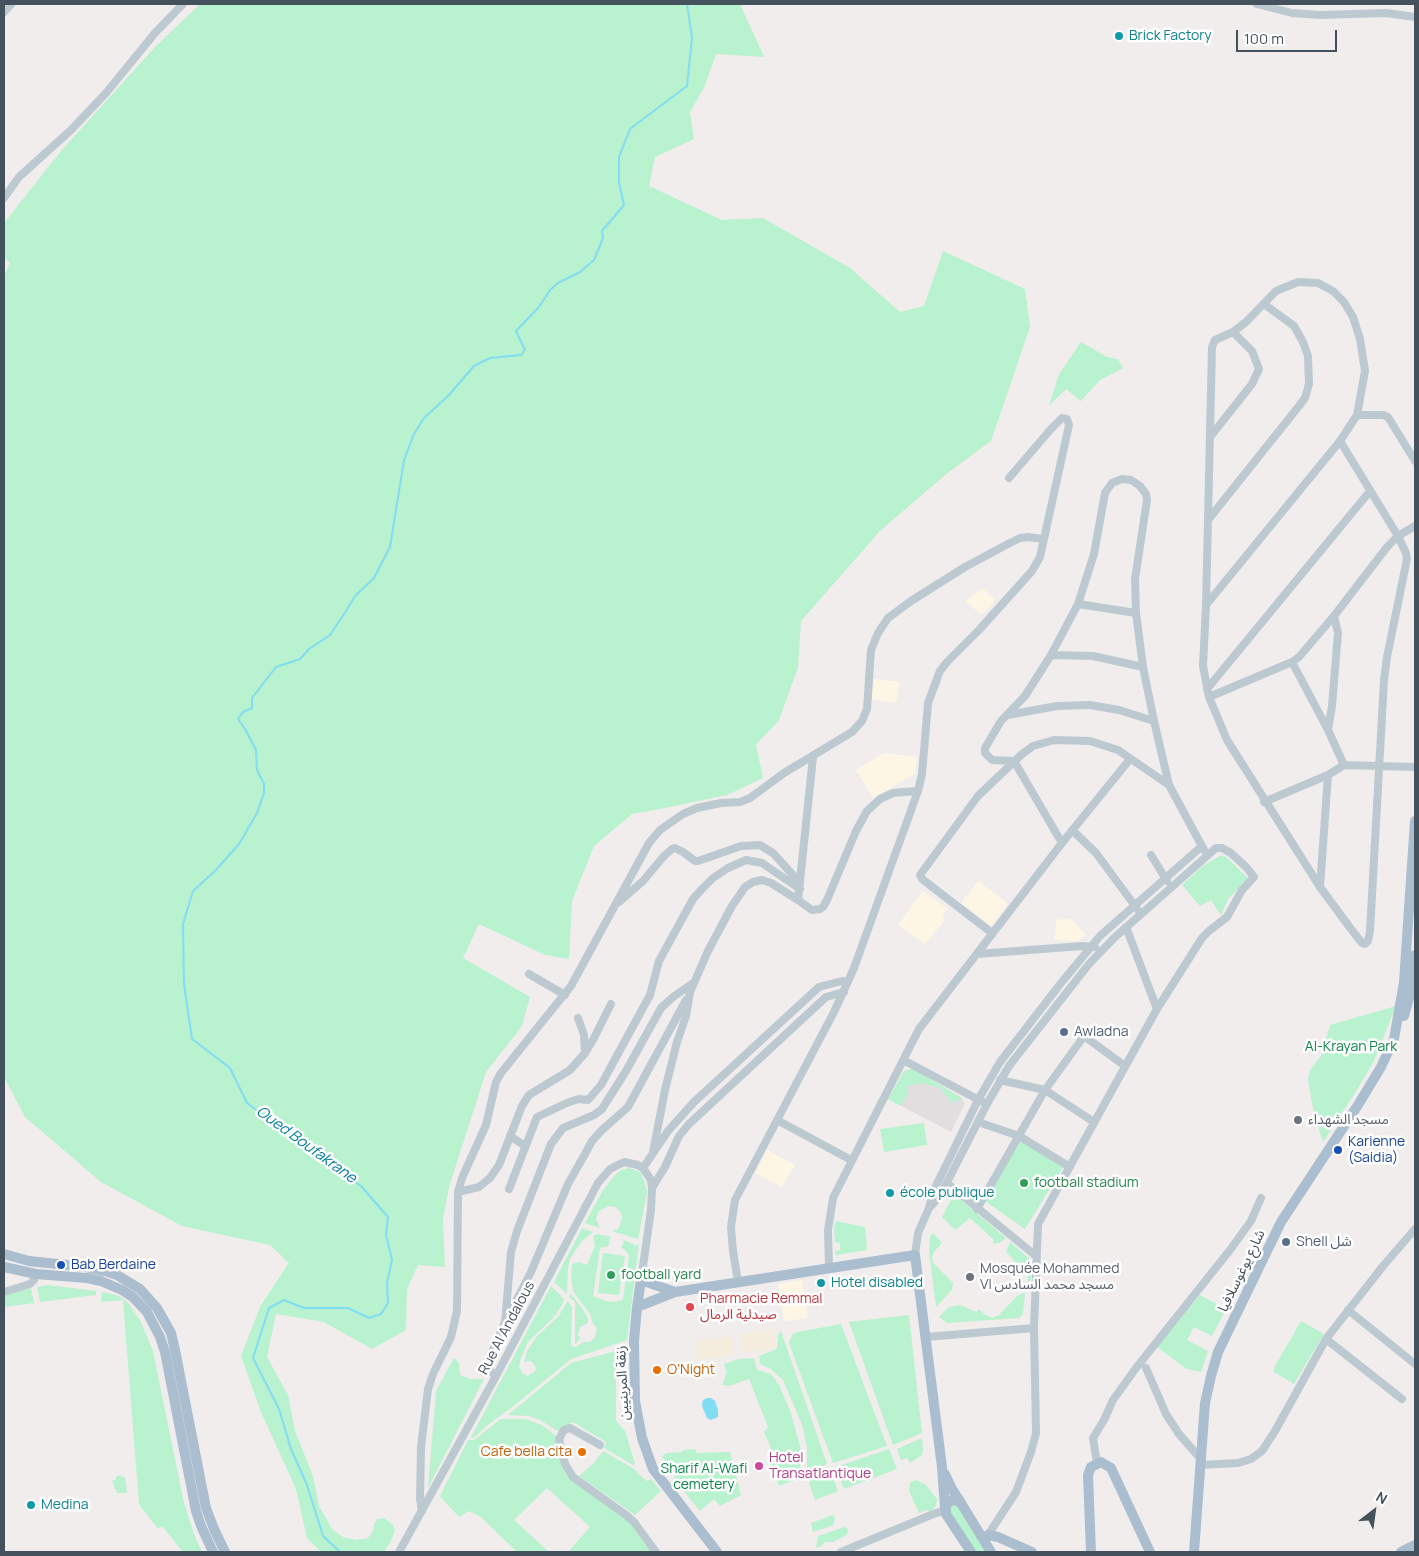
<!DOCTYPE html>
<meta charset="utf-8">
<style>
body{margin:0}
#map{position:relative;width:1419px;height:1556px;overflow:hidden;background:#f1eded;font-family:Manrope,sans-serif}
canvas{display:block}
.frame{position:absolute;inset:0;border:5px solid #44525d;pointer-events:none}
.north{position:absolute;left:1349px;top:1486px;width:50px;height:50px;-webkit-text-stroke:4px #fff;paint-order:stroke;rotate:30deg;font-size:14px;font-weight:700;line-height:20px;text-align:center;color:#44525d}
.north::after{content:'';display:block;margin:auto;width:18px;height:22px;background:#44525d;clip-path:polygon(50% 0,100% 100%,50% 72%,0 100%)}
.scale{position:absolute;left:1236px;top:30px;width:101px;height:22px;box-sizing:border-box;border:2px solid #44525d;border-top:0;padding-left:6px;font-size:15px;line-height:18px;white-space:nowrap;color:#44525d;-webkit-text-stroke:4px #fff;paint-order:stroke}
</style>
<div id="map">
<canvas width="1419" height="1556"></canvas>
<div class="frame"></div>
<div class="north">N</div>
<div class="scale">100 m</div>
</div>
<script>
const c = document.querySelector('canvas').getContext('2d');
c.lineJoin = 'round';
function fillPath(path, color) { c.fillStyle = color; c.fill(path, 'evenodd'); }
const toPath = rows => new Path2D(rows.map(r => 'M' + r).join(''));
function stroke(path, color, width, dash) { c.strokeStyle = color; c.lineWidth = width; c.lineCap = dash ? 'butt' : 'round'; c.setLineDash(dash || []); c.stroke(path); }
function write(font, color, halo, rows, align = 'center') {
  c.font = font + ' Manrope,"Noto Sans Arabic",sans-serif'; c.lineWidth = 5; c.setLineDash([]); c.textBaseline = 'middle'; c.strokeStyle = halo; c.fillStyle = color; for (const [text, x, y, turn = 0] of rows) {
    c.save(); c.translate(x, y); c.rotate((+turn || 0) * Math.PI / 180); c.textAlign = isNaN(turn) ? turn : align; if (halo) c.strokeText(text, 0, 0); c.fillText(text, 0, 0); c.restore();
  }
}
fillPath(toPath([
 [982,588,996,600,982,615,965,601],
 [874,679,900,682,896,703,871,699],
 [884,753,917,757,915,774,873,798,856,770],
 [978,881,1008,904,991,926,961,903],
 [923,891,948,909,942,916,945,920,925,944,898,925],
 [1057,918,1062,920,1071,919,1086,935,1078,941,1054,940],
 [767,1150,795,1165,782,1187,755,1173],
 [802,1280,808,1318,784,1321,778,1284]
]), '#fdf6e5');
fillPath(toPath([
 [912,1069,962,1098,965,1104,951,1132,888,1099,904,1071]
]), '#e2dedf');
fillPath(toPath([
 [200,4,740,4,764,57,716,54,704,88,690,112,694,139,655,157,649,186,722,220,763,218,850,268,900,312,924,306,943,251,1025,289,1030,327,991,441,945,475,880,531,801,621,798,668,779,720,756,745,763,778,727,795,665,808,632,814,594,846,572,901,569,959,545,955,479,924,463,958,530,997,522,1026,486,1072,449,1187,443,1219,445,1267,418,1265,407,1289,406,1330,372,1349,324,1322,276,1314,267,1357,288,1395,295,1431,313,1476,319,1506,332,1529,343,1537,356,1540,368,1538,373,1531,374,1524,377,1519,384,1518,392,1524,395,1530,391,1541,384,1552,321,1552,307,1538,296,1489,261,1412,241,1356,260,1307,289,1263,270,1245,182,1226,101,1182,25,1117,4,1077,4,276,10,263,4,257,4,223,61,151,155,47],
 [1081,342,1107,357,1118,359,1123,368,1100,380,1081,401,1066,389,1049,406,1059,374],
 [1221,855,1226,857,1248,878,1228,899,1221,915,1211,900,1200,906,1182,885,1203,866],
 [1396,1006,1374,1061,1355,1093,1323,1142,1314,1114,1308,1080,1310,1070,1321,1056,1330,1025],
 [912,1069,915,1070,962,1098,952,1103,940,1088,922,1083,907,1086,908,1096,900,1106,888,1099,904,1071],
 [924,1123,927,1145,884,1152,880,1129],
 [1021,1138,1064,1166,1025,1229,985,1201],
 [629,1168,640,1172,645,1183,647,1192,638,1239,612,1231,618,1229,622,1219,621,1213,616,1207,609,1206,599,1211,596,1219,600,1228,585,1223,602,1192,611,1180,619,1171],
 [954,1194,1006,1238,999,1243,994,1244,993,1239,970,1218,955,1230,942,1217],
 [836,1221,865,1227,867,1250,836,1255,835,1251,840,1250,840,1243,835,1242,834,1227],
 [582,1228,593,1232,581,1242,570,1259,568,1268,567,1294,554,1282],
 [933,1233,942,1243,933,1253,932,1259,934,1264,953,1283,952,1290,936,1307,929,1251,930,1236],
 [597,1234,611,1237,609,1240,609,1246,600,1248,593,1296,605,1301,615,1302,623,1300,629,1256,627,1252,621,1247,624,1243,622,1238,624,1240,637,1246,639,1243,627,1340,571,1359,516,1404,485,1427,476,1436,470,1439,551,1286,564,1299,562,1305,554,1317,528,1342,521,1358,519,1366,522,1373,528,1376,535,1371,536,1368,533,1363,530,1361,524,1362,527,1351,537,1336,558,1317,568,1301,572,1307,571,1345,573,1347,576,1347,583,1342,590,1342,595,1337,597,1328,593,1324,590,1314,573,1291,571,1275,572,1264,579,1262,587,1265,595,1246,593,1236],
 [1010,1242,1031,1260,1031,1280,1028,1282,1028,1275,1006,1252],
 [603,1253,625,1256,619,1295,598,1293],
 [48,1285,96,1291,96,1295,40,1302,37,1287],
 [31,1288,34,1303,4,1307,4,1296],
 [102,1292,119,1296,123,1299,129,1304,140,1320,153,1351,184,1503,195,1537,202,1552,183,1552,162,1526,158,1529,139,1504,123,1300,101,1302],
 [1025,1292,1023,1314,1019,1318,947,1323,939,1317,949,1307,960,1305,976,1312,979,1309,984,1314,992,1318,999,1315,1017,1296],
 [571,1294,582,1308,588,1319,588,1323,580,1327,578,1334,580,1339,575,1344,575,1302,569,1297],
 [1200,1295,1226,1309,1212,1336,1194,1327,1187,1340,1208,1351,1201,1372,1187,1369,1157,1347],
 [909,1315,922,1433,893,1445,849,1322],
 [1301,1321,1324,1334,1294,1384,1274,1372,1274,1368],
 [841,1324,887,1446,833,1463,789,1343,793,1333],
 [781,1331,827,1464,807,1472,807,1447,802,1425,783,1380,771,1369,761,1365,760,1362,759,1356,777,1349,778,1335],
 [616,1351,616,1421,625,1431,635,1464,633,1465,604,1448,606,1442,573,1422,558,1431,540,1420,529,1416,508,1415,571,1363],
 [454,1358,459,1363,460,1375,470,1379,484,1379,428,1488,436,1391],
 [754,1358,757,1370,771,1374,779,1385,791,1413,801,1450,800,1470,794,1480,779,1486,767,1458,773,1453,764,1432,768,1427,749,1379,729,1386,722,1385,727,1373,724,1364,739,1359],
 [501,1419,525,1419,542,1425,555,1435,565,1470,628,1518,655,1552,568,1552,590,1527,547,1488,514,1520,549,1552,517,1552,481,1517,469,1511,459,1517,440,1496,468,1440,474,1440],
 [922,1438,923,1450,922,1455,910,1463,907,1458,901,1460,897,1449],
 [695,1449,697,1453,730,1452,741,1495,720,1506,714,1499,700,1511,684,1491,669,1469,662,1456,667,1453,682,1452,683,1450],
 [889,1449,897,1469,844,1489,836,1467],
 [603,1451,634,1469,643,1478,647,1481,651,1479,661,1491,635,1515,579,1476,594,1463],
 [829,1467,838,1491,815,1500,809,1483,812,1475],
 [121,1475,121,1477,125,1477,127,1493,117,1493,112,1481,115,1480,117,1476],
 [916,1480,926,1485,937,1499,936,1506,930,1512,926,1510,919,1513,909,1491,910,1483],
 [953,1505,958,1507,987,1552,975,1552,950,1512,950,1506],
 [833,1515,835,1519,833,1525,813,1532,811,1523],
 [844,1527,848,1529,847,1535,833,1542,825,1542,821,1546,816,1548,818,1536]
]), '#b8f2ce');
fillPath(toPath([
 [774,1330,776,1348,741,1353,740,1334],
 [733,1336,734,1355,697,1360,695,1340]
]), '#f4ecdd');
fillPath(toPath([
 [707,1398,711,1398,715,1401,718,1410,718,1417,711,1420,707,1418,702,1406,703,1400]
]), '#81ddf3');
stroke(toPath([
 [340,1552,323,1536,307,1485,291,1449,279,1409,253,1358,269,1308,284,1300,304,1308,348,1308,369,1318,381,1314,388,1303,387,1283,392,1260,386,1235,388,1217,361,1186,247,1103,230,1068,192,1039,184,984,183,924,193,891,215,871,239,844,257,813,264,793,264,784,257,770,256,750,245,729,238,719,243,712,252,708,252,698,276,667,300,659,309,649,330,635,346,611,355,596,374,578,390,547,404,460,414,434,424,418,448,396,474,366,490,358,521,355,525,350,516,331,539,307,550,290,558,283,580,272,594,260,603,238,602,231,624,205,619,183,619,157,630,129,687,86,692,38,687,4]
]), '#81ddf3', 2);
stroke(toPath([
 [1257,4,1292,13,1320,15,1386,13,1415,17],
 [4,12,11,4],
 [4,198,19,177,71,130,106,93,155,33,183,4],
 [1357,415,1383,415,1388,417,1415,461],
 [1210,437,1252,384,1259,369,1252,351,1233,332],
 [1208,520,1299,406,1305,398,1309,384,1308,356,1303,342,1294,326,1264,304],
 [1078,604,1136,613,1143,667,1154,721,1169,785,1204,850],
 [1206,605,1340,441,1357,415,1365,371,1360,339,1353,317,1344,302,1333,291,1318,283,1298,282,1276,291,1246,322,1233,332,1215,340,1212,347,1206,605,1203,666,1209,697,1227,740,1320,887,1351,929,1362,943,1365,944,1368,941,1370,931,1384,680,1387,657,1407,559,1406,553,1398,536,1340,441],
 [1051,655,1093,656,1143,667],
 [1207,689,1370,491],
 [1209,697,1292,662,1299,657,1334,616,1387,547,1398,536,1415,526],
 [1008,715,1057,706,1090,705,1119,710,1154,721],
 [1328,730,1332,706,1338,633,1334,616],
 [1344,765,1415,767],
 [1264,802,1328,775,1344,765,1328,730,1292,662],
 [1072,830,1096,853,1138,910],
 [1062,843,1014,761,992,760,985,753,985,748,1001,721,1025,696,1051,655,1078,604,1094,554,1105,493,1112,483,1122,479,1131,480,1140,486,1146,494,1147,500,1135,579,1136,613],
 [1151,855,1167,881],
 [1320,887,1328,775],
 [798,900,812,910,820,909,823,907,827,900,856,831,867,811,880,799,893,793,918,791],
 [619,902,643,881,664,856,672,849,675,848,683,852,695,861,698,861,741,846,760,845,773,853,800,883],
 [1126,927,1157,1009],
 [992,933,922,879,920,875,978,796,1021,755,1033,746,1054,740,1090,741,1118,750,1169,785],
 [977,954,1082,946,1095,947],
 [529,974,565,995],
 [585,1053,593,1040,611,1004],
 [903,1060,983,1102],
 [1000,1080,1045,1090,1094,1122],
 [777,1120,851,1160],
 [978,1122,1019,1136,1070,1167],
 [510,1136,525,1146],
 [653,1152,665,1090,677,1042,686,1016,690,992,708,951,732,906,745,887,753,882,762,880,771,883,798,900,813,757],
 [643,1168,668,1131,694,1102,819,987,842,981,848,982],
 [947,1183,1036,1256],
 [652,1188,665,1167,679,1136,689,1124,826,997,844,992],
 [509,1189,537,1117,569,1102,579,1099,588,1100,601,1085,650,995,659,961,693,899,702,889,713,878,728,868,746,860,762,863,800,889],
 [458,1192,479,1187,490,1178,499,1165,522,1106,529,1095,570,1070,585,1053,584,1035,578,1018],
 [929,1208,940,1196,987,1104,1009,1066,1089,964,1114,938,1216,848,1222,848,1231,853,1247,868,1254,877,1242,890,1227,917,1209,931,1202,938,1157,1009,1038,1224,1034,1328,1036,1433,1031,1452,1016,1492,988,1535],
 [977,1209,1045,1090,1084,1036,1125,1066],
 [915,1255,918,1233,929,1208,933,1192,978,1100,1000,1062,1061,983,1100,936,1202,846],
 [829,1268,828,1230,833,1198,919,1029,1062,843,1130,759],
 [738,1282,733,1251,731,1227,735,1200,834,1012,854,968,918,791,922,774,928,703,940,671,947,662,979,630,1032,571,1040,557,1069,425,1067,419,1062,418,1051,429,1009,478],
 [4,1292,30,1284,34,1280,36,1274],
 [1348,1310,1415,1364],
 [506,1320,531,1272,568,1184,585,1154,592,1141,602,1130,628,1107,686,1000],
 [926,1337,1034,1328],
 [1326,1339,1402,1399],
 [1146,1368,1166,1414,1179,1434,1200,1458],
 [496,1376,490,1371,488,1361,505,1322,511,1252,517,1231,551,1144,563,1128,594,1115,602,1109,626,1071,661,1008,673,997,693,983],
 [600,1445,570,1428,564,1430,559,1439,565,1464,573,1477,626,1515,634,1522,656,1552],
 [1097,1463,1093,1438,1104,1420,1113,1400,1136,1368,1230,1250,1251,1221,1261,1198],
 [1200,1465,1238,1463,1251,1459,1262,1451,1275,1431,1326,1339,1383,1266,1415,1229],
 [422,1511,420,1499,421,1447,428,1389,433,1374,451,1337,457,1311,458,1192,462,1178,486,1125,496,1082,501,1073,571,986,649,843,660,830,683,814,697,808,721,803,740,802,750,798,784,773,852,732,862,721,867,709,871,650,878,633,888,618,911,601,965,567,1006,545,1020,538,1028,537,1043,539],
 [399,1552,496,1376,598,1183,610,1169,624,1162,638,1165,643,1168,651,1180,652,1188,651,1210,641,1280],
 [841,1552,936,1513,945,1511]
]), '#bdc9d1', 8);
stroke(toPath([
 [1404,1016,1410,995,1415,955],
 [4,1254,29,1261,86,1267,105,1271,117,1275,140,1289,157,1308,171,1333,175,1350,206,1508,214,1529,225,1552],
 [4,1267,36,1274,87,1278,101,1281,122,1290,133,1297,147,1312,160,1337,165,1352,196,1511,201,1526,213,1552],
 [675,1292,641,1280,637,1307,634,1341,635,1401,642,1438,653,1469,717,1552],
 [637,1307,675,1292,915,1255,942,1467,945,1508],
 [945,1474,952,1489,961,1503],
 [983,1538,988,1535,998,1537,1032,1552],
 [971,1552,946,1514,946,1505,950,1501,955,1500,961,1503,991,1552],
 [1091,1552,1088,1475,1091,1467,1101,1462,1111,1468,1150,1552],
 [1194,1552,1205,1403,1211,1376,1218,1352,1281,1222,1358,1105,1381,1067,1394,1039,1404,982,1415,821],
 [1401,1552,1415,1545]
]), '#abbecf', 10);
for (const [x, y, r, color] of [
 [1119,36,5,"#0f9aa8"],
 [1064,1032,5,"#5c6f8a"],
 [1298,1120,5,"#6b7280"],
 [1338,1150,5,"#1a4fb4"],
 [1024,1183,5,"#2e9e5b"],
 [890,1193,5,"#0f9aa8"],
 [1286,1242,5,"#5c6f8a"],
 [61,1265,5,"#1a4fb4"],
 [611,1275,5,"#2e9e5b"],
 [970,1277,5,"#6b7280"],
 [821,1283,5,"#0f9aa8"],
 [690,1307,5,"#e0444e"],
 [657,1370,5,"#e8710a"],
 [582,1452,5,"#e8710a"],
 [759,1466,5,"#d1479c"],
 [31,1505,5,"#0f9aa8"]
]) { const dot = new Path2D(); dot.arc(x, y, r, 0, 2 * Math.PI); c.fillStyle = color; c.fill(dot); stroke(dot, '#fff', 2); }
write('14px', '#0d838f', '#fff', [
 ["Brick Factory",1129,36],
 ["école publique",900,1193],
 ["Hotel disabled",831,1283],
 ["Medina",41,1505]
], 'left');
write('14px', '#4e5e75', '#fff', [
 ["Awladna",1074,1032],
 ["Shell شل",1296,1242]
], 'left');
write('14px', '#0f8448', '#fff', [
 ["Al-Krayan Park",1351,1047],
 ["Sharif Al-Wafi",704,1469],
 ["cemetery",704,1485]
]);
write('14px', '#5b616d', '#fff', [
 ["مسجد الشهداء",1308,1120],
 ["Mosquée Mohammed",980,1269],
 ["VI مسجد محمد السادس",980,1285]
], 'left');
write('14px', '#164399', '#fff', [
 ["Karienne",1348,1142],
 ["(Saidia)",1348,1158],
 ["Bab Berdaine",71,1265]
], 'left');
write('14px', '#27864d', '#fff', [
 ["football stadium",1034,1183],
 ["football yard",621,1275]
], 'left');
write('14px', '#44525d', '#fff', [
 ["شارع يوغوسلافيا",1242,1271,-64],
 ["Rue Al Andalous",507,1328,-62],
 ["زنقة المرينيين",623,1383,-93]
]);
write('14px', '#be3a42', '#fff', [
 ["Pharmacie Remmal",700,1299],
 ["صيدلية الرمال",700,1315]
], 'left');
write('14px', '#c56008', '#fff', [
 ["O'Night",667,1370],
 ["Cafe bella cita",572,1452,"right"]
], 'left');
write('14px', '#b23c85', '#fff', [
 ["Hotel",769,1458],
 ["Transatlantique",769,1474]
], 'left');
write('italic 15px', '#037e9c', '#fff', [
 ["Oued Boufakrane",306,1145,36]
]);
</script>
